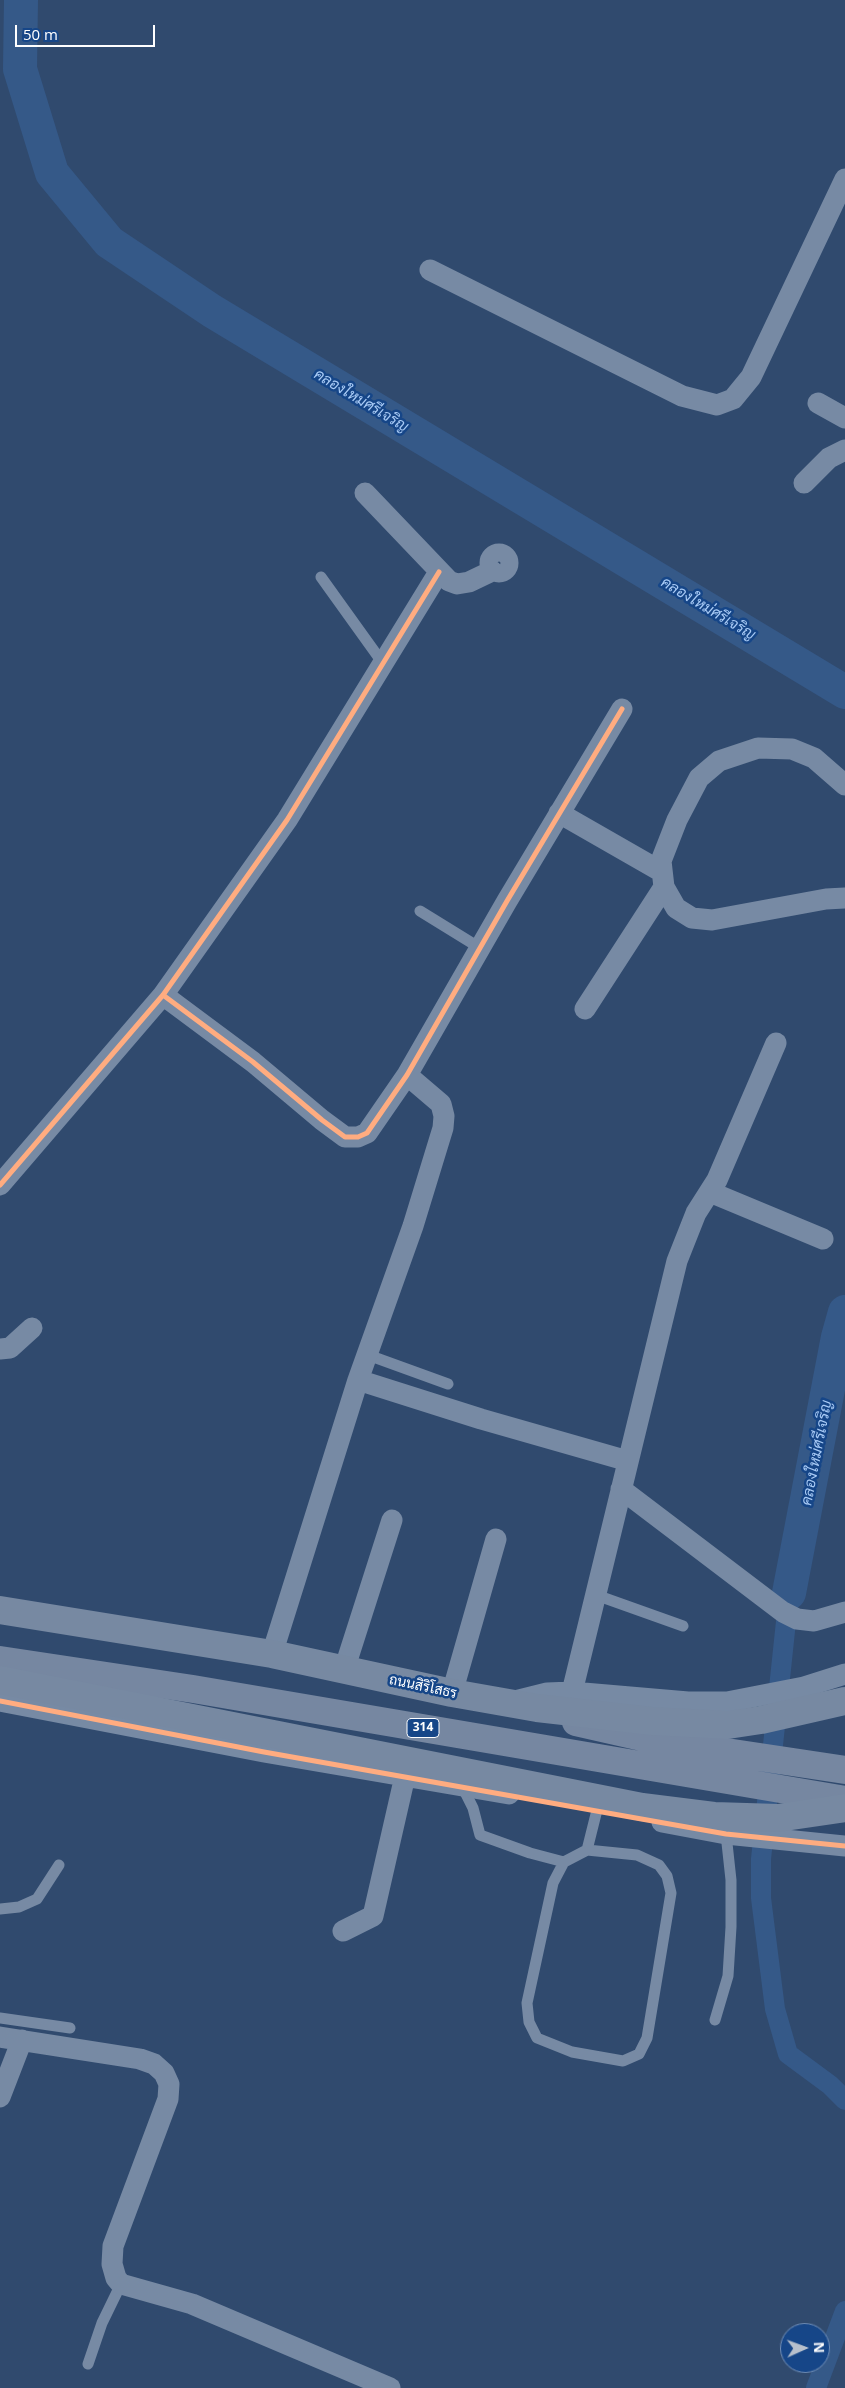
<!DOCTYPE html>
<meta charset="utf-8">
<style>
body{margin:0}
#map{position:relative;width:845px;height:2388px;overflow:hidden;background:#304a6e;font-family:"Open Sans",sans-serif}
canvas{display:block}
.north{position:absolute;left:780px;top:2323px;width:50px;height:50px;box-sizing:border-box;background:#164688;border:1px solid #7390b8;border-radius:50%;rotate:88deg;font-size:14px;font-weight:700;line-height:20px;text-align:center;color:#fff}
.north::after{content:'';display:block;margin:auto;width:18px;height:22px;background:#b7c0cc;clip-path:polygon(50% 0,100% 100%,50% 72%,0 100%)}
.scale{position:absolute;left:15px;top:25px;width:140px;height:22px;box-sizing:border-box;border:2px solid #fff;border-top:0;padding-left:6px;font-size:15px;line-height:18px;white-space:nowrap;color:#fff;-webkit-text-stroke:4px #164688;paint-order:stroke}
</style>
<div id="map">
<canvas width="845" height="2388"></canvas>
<div class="north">N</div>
<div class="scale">50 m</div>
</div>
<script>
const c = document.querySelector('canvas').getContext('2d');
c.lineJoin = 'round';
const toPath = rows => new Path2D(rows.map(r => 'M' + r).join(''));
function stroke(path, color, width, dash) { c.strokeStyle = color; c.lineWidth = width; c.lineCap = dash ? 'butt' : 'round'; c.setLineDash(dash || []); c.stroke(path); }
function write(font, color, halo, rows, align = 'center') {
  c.font = font + ' "Open Sans",Sarabun,sans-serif'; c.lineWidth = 5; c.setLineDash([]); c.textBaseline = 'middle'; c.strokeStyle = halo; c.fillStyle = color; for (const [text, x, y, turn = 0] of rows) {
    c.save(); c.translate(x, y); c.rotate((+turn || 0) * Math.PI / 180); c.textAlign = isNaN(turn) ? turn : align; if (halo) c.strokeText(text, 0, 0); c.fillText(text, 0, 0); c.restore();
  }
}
stroke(toPath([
 [789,1593,761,1859,761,1898,775,2009,788,2054,830,2085,845,2100],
 [816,2388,845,2311]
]), '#355988', 20);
stroke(toPath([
 [21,0,20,69,52,173,109,242,212,311,845,692],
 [789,1593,838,1337,845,1312]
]), '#355988', 34);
stroke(toPath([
 [321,577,382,662],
 [420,911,480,948],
 [368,1355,448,1384],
 [596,1595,683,1626],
 [462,1786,473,1808,480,1835,530,1853,564,1862],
 [587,1850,637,1855,659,1865,667,1876,671,1893,647,2038,639,2054,623,2061,572,2052,537,2038,529,2022,527,2003,553,1883,564,1862,587,1850,597,1810],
 [0,1909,19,1907,37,1899,59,1865],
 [0,2018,70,2028],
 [715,2020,728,1976,731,1927,731,1880,726,1834],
 [88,2364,102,2323,121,2284]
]), '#778aa4', 11);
stroke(toPath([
 [430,270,682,396,717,405,733,399,751,377,845,179],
 [818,403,845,418],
 [804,483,829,458,845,450],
 [365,493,449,581,457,584,469,582,492,571],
 '490 563a9 9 0 1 1 18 0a9 9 0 1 1-18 0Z',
 [845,785,814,758,792,749,758,748,719,761,699,778,677,820,661,861,664,887,676,908,692,918,712,920,826,899,845,898],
 [559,813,662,872],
 [163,995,253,1062,322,1120,345,1137,358,1137,367,1133,407,1075,507,901,622,709],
 [585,1009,664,887],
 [0,1185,163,995,287,820,439,572],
 [710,1192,823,1239],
 [0,1349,10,1348,32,1328],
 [358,1380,481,1419,628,1461],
 [621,1489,783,1612,797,1619,814,1621,845,1612],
 [272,1654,358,1380,413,1226,443,1128,444,1116,441,1104,407,1075],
 [344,1670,392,1520],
 [572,1692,677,1261,696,1213,717,1180,776,1043],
 [452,1693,496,1539],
 [0,1701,264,1752,509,1794],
 [515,1701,547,1693,572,1692,688,1702,727,1702,804,1687,845,1674],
 [662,1822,726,1834,845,1846],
 [343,1931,373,1916,405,1776],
 [0,2037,140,2059,154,2064,164,2073,169,2084,168,2099,113,2246,112,2264,116,2278,121,2284,192,2304,390,2388],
 [0,2097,22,2040]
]), '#778aa4', 21);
stroke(toPath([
 [0,1660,193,1689,845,1800],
 [576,1722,673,1744,845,1770]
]), '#7687a1', 28);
stroke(toPath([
 [0,1610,272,1654,452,1693,537,1708,652,1721,728,1725,761,1720,845,1701],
 [0,1680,642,1807,714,1816,778,1818,845,1808]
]), '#7789a2', 28);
stroke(toPath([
 [163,995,253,1062,322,1120,345,1137,358,1137,367,1133,407,1075,507,901,622,709],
 [0,1185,163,995,287,820,439,572],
 [0,1701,264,1752,726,1834,845,1846]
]), '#ffac80', 5);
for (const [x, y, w] of [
 [423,1728,32]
]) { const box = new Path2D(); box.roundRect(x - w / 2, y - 9.5, w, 19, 4); c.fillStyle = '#164688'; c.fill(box); stroke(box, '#fff', 1); }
write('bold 12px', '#fff', null, [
 ["314",423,1728]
]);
write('14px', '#fff', '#164688', [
 ["ถนนสิริโสธร",423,1687,12]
]);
write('italic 15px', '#a9cbf6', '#164688', [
 ["คลองใหม่ศรีเจริญ",361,401,31],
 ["คลองใหม่ศรีเจริญ",708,609,31],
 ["คลองใหม่ศรีเจริญ",817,1453,-79]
]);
</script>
